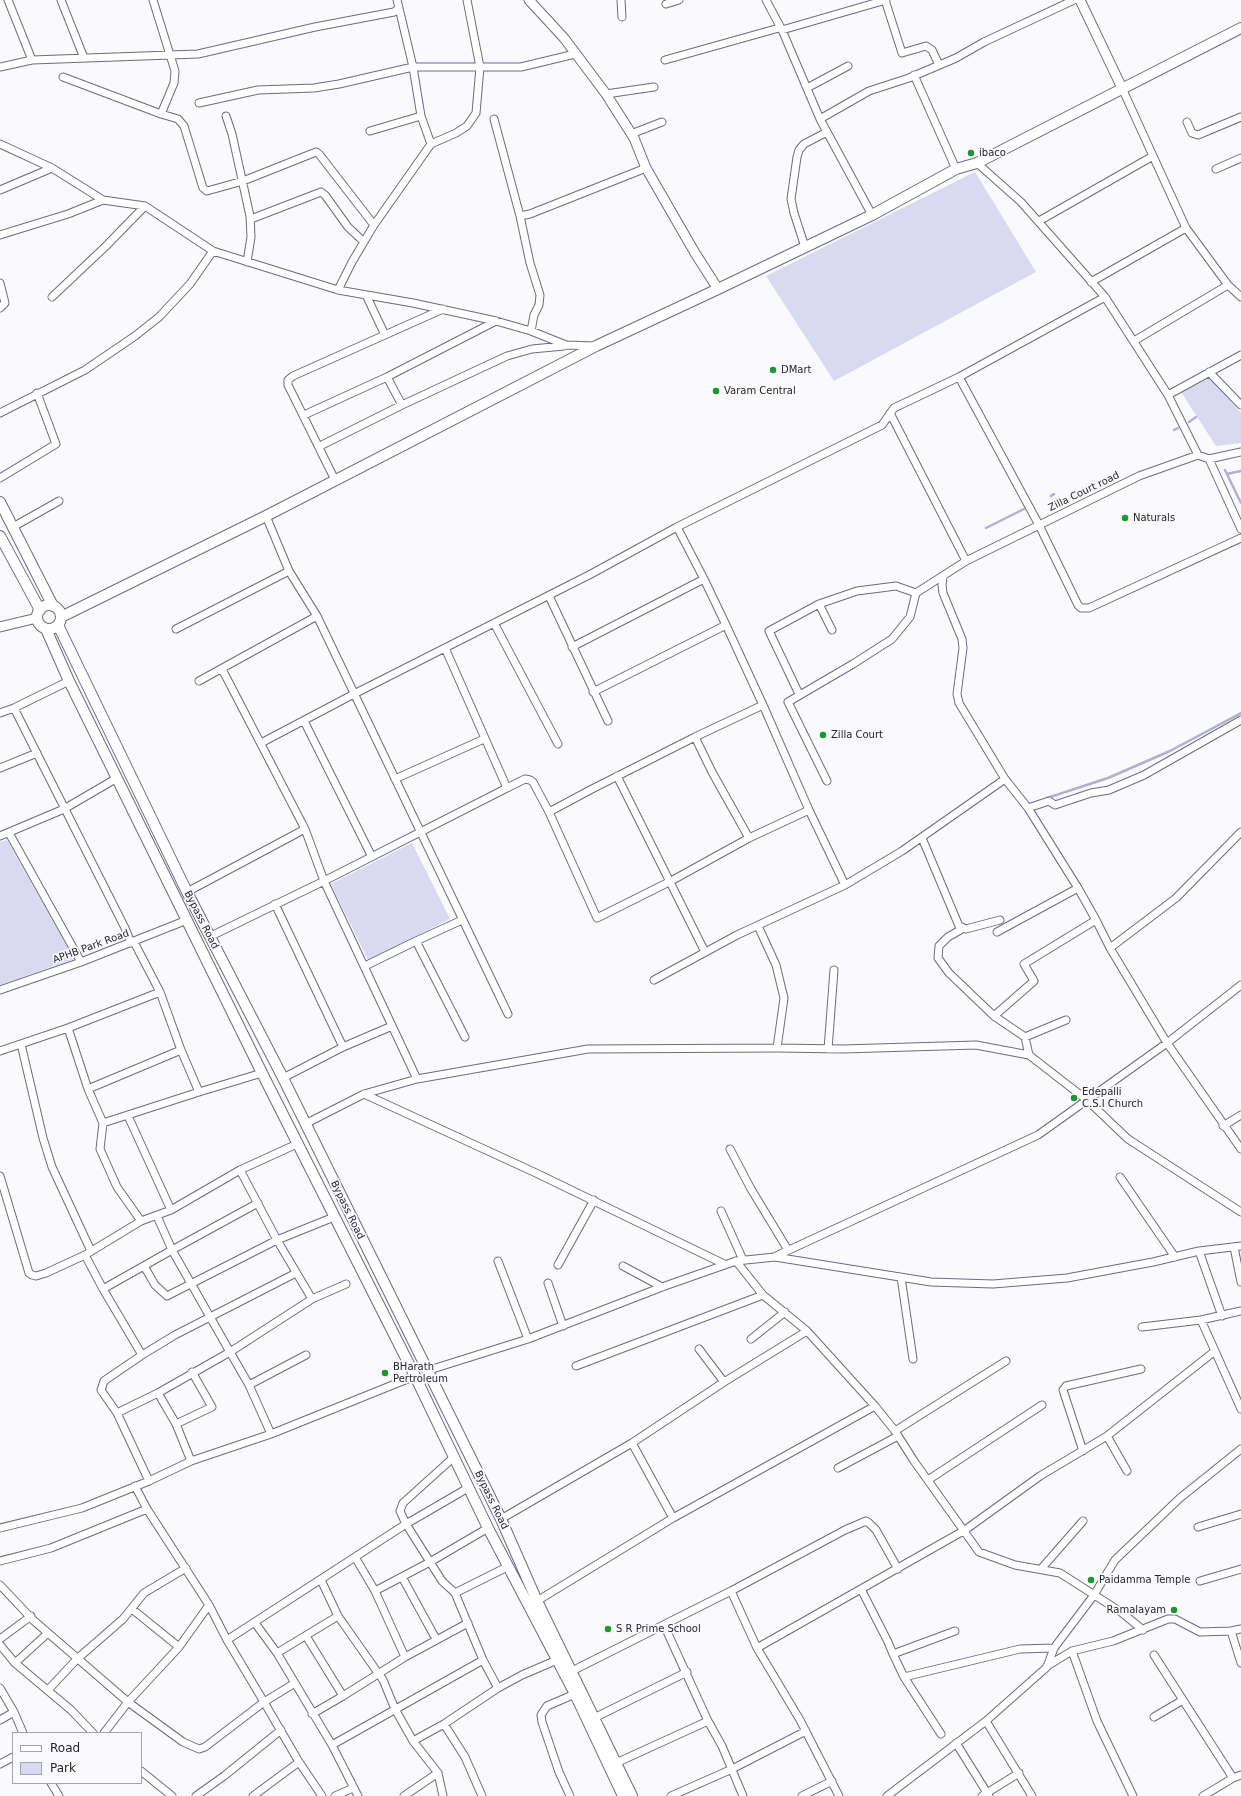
<!DOCTYPE html>
<style>
body{margin:0}
#map{position:relative;width:1241px;height:1796px;overflow:hidden;background:#f9f9fe;font-family:"DejaVu Sans",sans-serif}
canvas{display:block}
.legend{position:absolute;left:12px;top:1732px;width:130px;height:52px;box-sizing:border-box;background:#f9f9fe;border:1px solid #a4a4ab;margin:0;padding:5px 7px;list-style:none;font-size:12px;color:#25252e}
.legend li{display:flex;align-items:center;gap:8px;height:20px}
.legend b{width:20px;border:1px solid #a4a4ab}
</style>
<div id="map">
<canvas width="1241" height="1796"></canvas>
<ul class="legend">
<li><b style="height:5px;background:#fff"></b>Road</li>
<li><b style="height:11px;background:#d9d9f0"></b>Park</li>
</ul>
</div>
<script>
const c = document.querySelector('canvas').getContext('2d');
c.lineJoin = 'round';
function fillPath(path, color) { c.fillStyle = color; c.fill(path, 'evenodd'); }
const toPath = rows => new Path2D(rows.map(r => 'M' + r).join(''));
function stroke(path, color, width, dash) { c.strokeStyle = color; c.lineWidth = width; c.lineCap = dash ? 'butt' : 'round'; c.setLineDash(dash || []); c.stroke(path); }
function write(font, color, halo, rows, align = 'center') {
  c.font = font + ' "DejaVu Sans",sans-serif'; c.lineWidth = 3.5; c.setLineDash([]); c.textBaseline = 'middle'; c.strokeStyle = halo; c.fillStyle = color; for (const [text, x, y, turn = 0] of rows) {
    c.save(); c.translate(x, y); c.rotate((+turn || 0) * Math.PI / 180); c.textAlign = isNaN(turn) ? turn : align; if (halo) c.strokeText(text, 0, 0); c.fillText(text, 0, 0); c.restore();
  }
}
fillPath(toPath([
 [975,172,1036,272,834,381,766,276],
 [1210,378,1241,413,1241,443,1216,446,1181,392],
 [7,840,74,959,0,985,0,842],
 [412,843,450,919,368,960,331,884]
]), '#d9d9f0');
stroke(toPath([
 [1189,422,1196,417],
 [1174,430,1178,428],
 [1225,470,1241,503],
 [1227,474,1241,471],
 [1051,496,1054,494],
 [986,528,1024,509],
 [1047,798,1108,778,1170,751,1241,713]
]), '#b1b1ce', 2.5);
const minor = toPath([
 [61,0,84,58],
 [153,0,175,71,174,83,161,114],
 [621,0,622,17],
 [766,0,782,30,820,119,872,215],
 [885,0,902,53,926,46,932,50,939,65],
 [666,4,679,0],
 [399,8,413,67,421,116,431,144],
 [782,30,886,0],
 [32,60,198,54,315,27,394,12,399,8,397,0],
 [665,60,779,28],
 [0,67,32,60,8,0],
 [914,75,956,169],
 [63,77,161,114,178,119,184,126,203,188,207,191,243,181,316,152,319,154,374,225],
 [807,88,848,66],
 [1122,88,1153,156],
 [606,94,654,87],
 [199,103,258,90,314,88,339,84,413,67,521,67,575,54],
 [226,116,232,134,250,216,251,237,247,262],
 [494,119,520,216,530,214,646,168],
 [820,119,869,91,909,78,956,58,984,42,1074,0],
 [1187,122,1192,133,1198,135,1241,117],
 [370,131,421,116],
 [631,134,662,122],
 [0,144,52,168,103,200,145,206,213,251,338,290,413,303,496,321,531,331,566,345,594,346],
 [977,163,1021,202,1105,297,1168,395,1198,455],
 [1216,169,1241,158],
 [0,190,52,168],
 [520,216,530,263,540,295,539,305,534,315,531,331],
 [251,219,321,192,325,195,348,227,364,242],
 [1039,221,1153,156,1186,228,1228,285,1241,297],
 [0,235,68,214,103,200],
 [805,247,794,213,791,199,797,157,799,150,804,144,827,132],
 [1091,282,1186,228],
 [0,283,5,303,0,308],
 [338,290,352,262,374,225,431,144,456,133,467,126,476,113,480,67,467,0],
 [366,295,385,335],
 [52,297,105,247,145,206],
 [1134,341,1228,285],
 [1209,372,1241,405],
 [387,377,402,405],
 [959,377,1039,525,1078,605,1081,608,1089,608,1241,538],
 [1168,395,1241,355],
 [0,413,85,370,135,336,159,317,190,284,213,251],
 [890,413,966,561],
 [304,415,387,377,496,321],
 [320,446,402,405,507,356,532,349,564,346],
 [1209,459,1241,529],
 [0,478,56,444,37,393],
 [335,480,288,385,288,380,293,376,443,309],
 [266,516,289,571,317,616,508,1014],
 [13,527,59,501],
 [677,527,704,579,726,625,763,705,809,810,845,885],
 [943,577,942,585,943,593,962,639,963,648,957,694,959,703,1005,779,1028,808,1078,888],
 [549,596,608,721],
 [819,604,832,630],
 [494,623,558,744],
 [176,629,289,571],
 [572,647,704,579],
 [445,648,507,788,525,779,530,780,533,782,549,812],
 [222,669,305,829],
 [199,681,317,616],
 [593,692,726,625],
 [799,694,769,631,819,604,857,591,896,586,916,593,966,561,1139,476,1198,455,1209,459,1241,452],
 [763,705,695,737,592,789,549,812,597,918,671,881,749,838,809,810],
 [14,708,125,928,131,943],
 [0,713,14,708,69,681],
 [304,721,371,855],
 [695,737,712,772,749,838],
 [261,743,354,694,591,574,677,527,882,425,894,408,959,377,1105,297],
 [0,768,37,753],
 [617,776,705,952],
 [395,779,484,739],
 [827,781,788,702,853,664,892,639,910,617,916,593],
 [1028,808,1049,801,1055,805,1091,793,1109,790,1144,775,1241,720],
 [9,833,81,962],
 [0,836,64,809,117,778],
 [922,838,959,926,966,929,1000,920],
 [187,892,305,829,324,881,417,1079],
 [275,904,343,1047,283,1078],
 [462,920,416,941,465,1037],
 [1096,920,1110,948,1167,1043,1241,1149],
 [758,926,776,965,784,998,777,1048],
 [962,929,948,937,939,946,938,958,949,973,994,1016,1025,1037],
 [209,937,324,881,507,788],
 [134,942,160,992,181,1050,199,1092,103,1123,88,1089,68,1028,160,992],
 [1110,948,1176,898,1241,832],
 [365,966,416,941],
 [654,980,737,935,845,885,902,851,1005,779],
 [0,990,81,962,187,920],
 [994,1016,1034,981,1024,964,1096,920,1078,888,997,932],
 [21,1044,43,1138,52,1167,91,1251],
 [343,1047,392,1026],
 [828,1049,834,970],
 [0,1051,68,1028],
 [1029,1055,1025,1037,1066,1020],
 [88,1089,181,1050],
 [199,1092,262,1073],
 [364,1094,536,1173,724,1264],
 [128,1116,171,1210],
 [103,1123,100,1149,117,1187,141,1221],
 [305,1124,364,1094,417,1079,588,1049,777,1048,843,1049,976,1045,1029,1055,1087,1100,1128,1139,1241,1212],
 [1223,1126,1241,1115],
 [730,1149,751,1189,788,1250],
 [240,1170,277,1240,312,1299,230,1352,249,1385,306,1355],
 [0,1176,29,1273,32,1275,36,1276,46,1273,85,1255,141,1221,171,1210,240,1170,299,1143],
 [1120,1177,1175,1257],
 [721,1211,743,1260],
 [1234,1247,1241,1282],
 [1199,1251,1222,1316],
 [85,1255,103,1289],
 [776,1256,1038,1135,1167,1043,1241,985],
 [498,1261,528,1339],
 [558,1265,594,1200],
 [144,1266,155,1285,167,1296,277,1240,334,1217],
 [623,1266,662,1287],
 [901,1277,913,1359],
 [548,1283,563,1326],
 [312,1299,346,1284],
 [1201,1320,1215,1351],
 [1142,1327,1201,1320,1241,1311],
 [751,1339,785,1312],
 [699,1349,724,1382],
 [142,1355,175,1335,296,1273],
 [1006,1361,895,1431,914,1461,979,1552,1015,1565,1060,1573,1121,1612,1143,1630],
 [576,1366,763,1295],
 [426,1371,528,1339,662,1287,736,1261,775,1257,931,1282,993,1284,1067,1278,1153,1262,1199,1251,1241,1246],
 [249,1385,271,1434],
 [158,1393,176,1424,191,1461],
 [875,1406,895,1431],
 [117,1413,158,1393,230,1352,172,1250,258,1203],
 [176,1424,212,1407,192,1372],
 [1107,1436,1127,1471],
 [1083,1451,1063,1390,1066,1386,1141,1369],
 [454,1457,403,1503,400,1511,406,1524,442,1581,455,1593,483,1660,498,1688],
 [838,1468,898,1436],
 [928,1480,1042,1405],
 [149,1481,117,1413,101,1390,104,1381,142,1355,103,1289,172,1250,157,1216],
 [673,1518,875,1406,807,1331],
 [501,1519,632,1443,724,1382,807,1331,763,1295,736,1261],
 [1198,1527,1241,1514],
 [0,1528,82,1508,149,1481,191,1461,271,1434,415,1376],
 [355,1557,375,1591,405,1657],
 [0,1561,51,1548,147,1509],
 [1041,1569,1083,1521],
 [402,1577,436,1639],
 [321,1580,338,1616,383,1680,395,1709,413,1741],
 [1200,1581,1241,1569],
 [0,1585,33,1620,128,1702,183,1742,199,1749,205,1747,264,1702,227,1640,209,1605],
 [861,1589,888,1642,893,1654],
 [375,1591,430,1562,488,1528],
 [731,1591,757,1648],
 [455,1593,507,1567],
 [537,1601,673,1518,632,1443],
 [132,1609,179,1647],
 [255,1623,277,1653,332,1745,358,1796],
 [664,1625,708,1721,722,1746,743,1796],
 [1241,1629,1231,1631,1241,1663],
 [955,1631,893,1654,904,1677,1020,1649,1054,1648],
 [306,1636,343,1696],
 [0,1639,31,1616],
 [227,1640,406,1524,468,1488],
 [0,1645,15,1663,71,1710,93,1733],
 [1072,1651,1097,1721,1133,1796],
 [277,1653,338,1616],
 [1154,1655,1233,1778,1203,1796],
 [15,1663,48,1633],
 [1047,1666,1072,1651,1113,1641,1168,1619,1175,1619,1200,1632,1231,1631],
 [572,1671,731,1591,845,1530,866,1521,869,1523,876,1530,898,1569],
 [904,1677,941,1734],
 [0,1688,14,1712,23,1733],
 [48,1690,77,1659,123,1619,144,1593,186,1568],
 [312,1714,343,1696,405,1657,468,1623],
 [1154,1717,1183,1700],
 [594,1718,687,1672],
 [0,1720,14,1712],
 [986,1721,1032,1796],
 [444,1724,465,1757,482,1796],
 [104,1733,128,1702,179,1647,209,1605,147,1509,135,1486],
 [956,1743,989,1796],
 [332,1745,483,1660],
 [299,1762,322,1796],
 [616,1763,708,1721],
 [0,1764,13,1757],
 [141,1771,172,1796],
 [1233,1778,1241,1775],
 [51,1783,59,1796],
 [196,1796,224,1776,281,1730],
 [253,1796,299,1762,264,1702,295,1683],
 [335,1796,353,1788],
 [404,1796,438,1773],
 [443,1796,438,1773,413,1741,444,1724,498,1688,522,1675,557,1660],
 [570,1796,559,1772,542,1722,541,1715,547,1706,575,1694],
 [671,1796,732,1769,806,1731],
 [802,1796,832,1781],
 [839,1796,800,1720,757,1648,965,1530,1040,1476,1107,1436,1215,1351,1241,1409],
 [887,1796,986,1721,1047,1667,1054,1648,1094,1595,1115,1560,1180,1498,1241,1449],
 [982,1796,1019,1773]
]);
const tertiary = toPath([
 [529,0,564,38,606,94,634,138,646,168,695,253,718,289],
 [1080,0,1122,88],
 [0,627,37,618]
]);
const secondary = toPath([
 [0,502,53,606],
 [0,536,40,610],
 '37 617a12 12 0 1 1 24 0a12 12 0 1 1-24 0Z',
 [61,617,266,516,596,346,718,289,872,215,956,169,977,163,1241,28],
 [58,625,187,892,283,1078,501,1519,537,1601,632,1796],
 [46,629,69,681,262,1073,415,1376,488,1528,575,1694,623,1796]
]);
stroke(minor, '#6c6b81', 9);
stroke(tertiary, '#6c6b81', 11);
stroke(secondary, '#6c6b81', 12);
stroke(minor, '#fff', 7);
stroke(tertiary, '#fff', 9);
stroke(secondary, '#fff', 10);
for (const [x, y, r, color] of [
 [971,153,4,"#1b992c"],
 [773,370,4,"#1b992c"],
 [716,391,4,"#1b992c"],
 [1125,518,4,"#1b992c"],
 [823,735,4,"#1b992c"],
 [1074,1098,4,"#1b992c"],
 [385,1373,4,"#1b992c"],
 [1091,1580,4,"#1b992c"],
 [1174,1610,4,"#1b992c"],
 [608,1629,4,"#1b992c"]
]) { const dot = new Path2D(); dot.arc(x, y, r, 0, 2 * Math.PI); c.fillStyle = color; c.fill(dot); stroke(dot, '#f9f9fe', 1.5); }
write('10px', '#25252e', '#f9f9fe', [
 ["ibaco",979,153],
 ["DMart",781,370],
 ["Varam Central",724,391],
 ["Naturals",1133,518],
 ["Zilla Court",831,735],
 ["Edepalli",1082,1092],
 ["C.S.I Church",1082,1104],
 ["BHarath",393,1367],
 ["Pertroleum",393,1379],
 ["Paidamma Temple",1099,1580],
 ["Ramalayam",1166,1610,"right"],
 ["S R Prime School",616,1629]
], 'left');
write('10px', '#25252e', '#f9f9fe', [
 ["Zilla Court road",1084,492,-26],
 ["Bypass Road",201,920,63],
 ["APHB Park Road",91,947,-20],
 ["Bypass Road",347,1210,64],
 ["Bypass Road",491,1500,64]
]);
</script>
